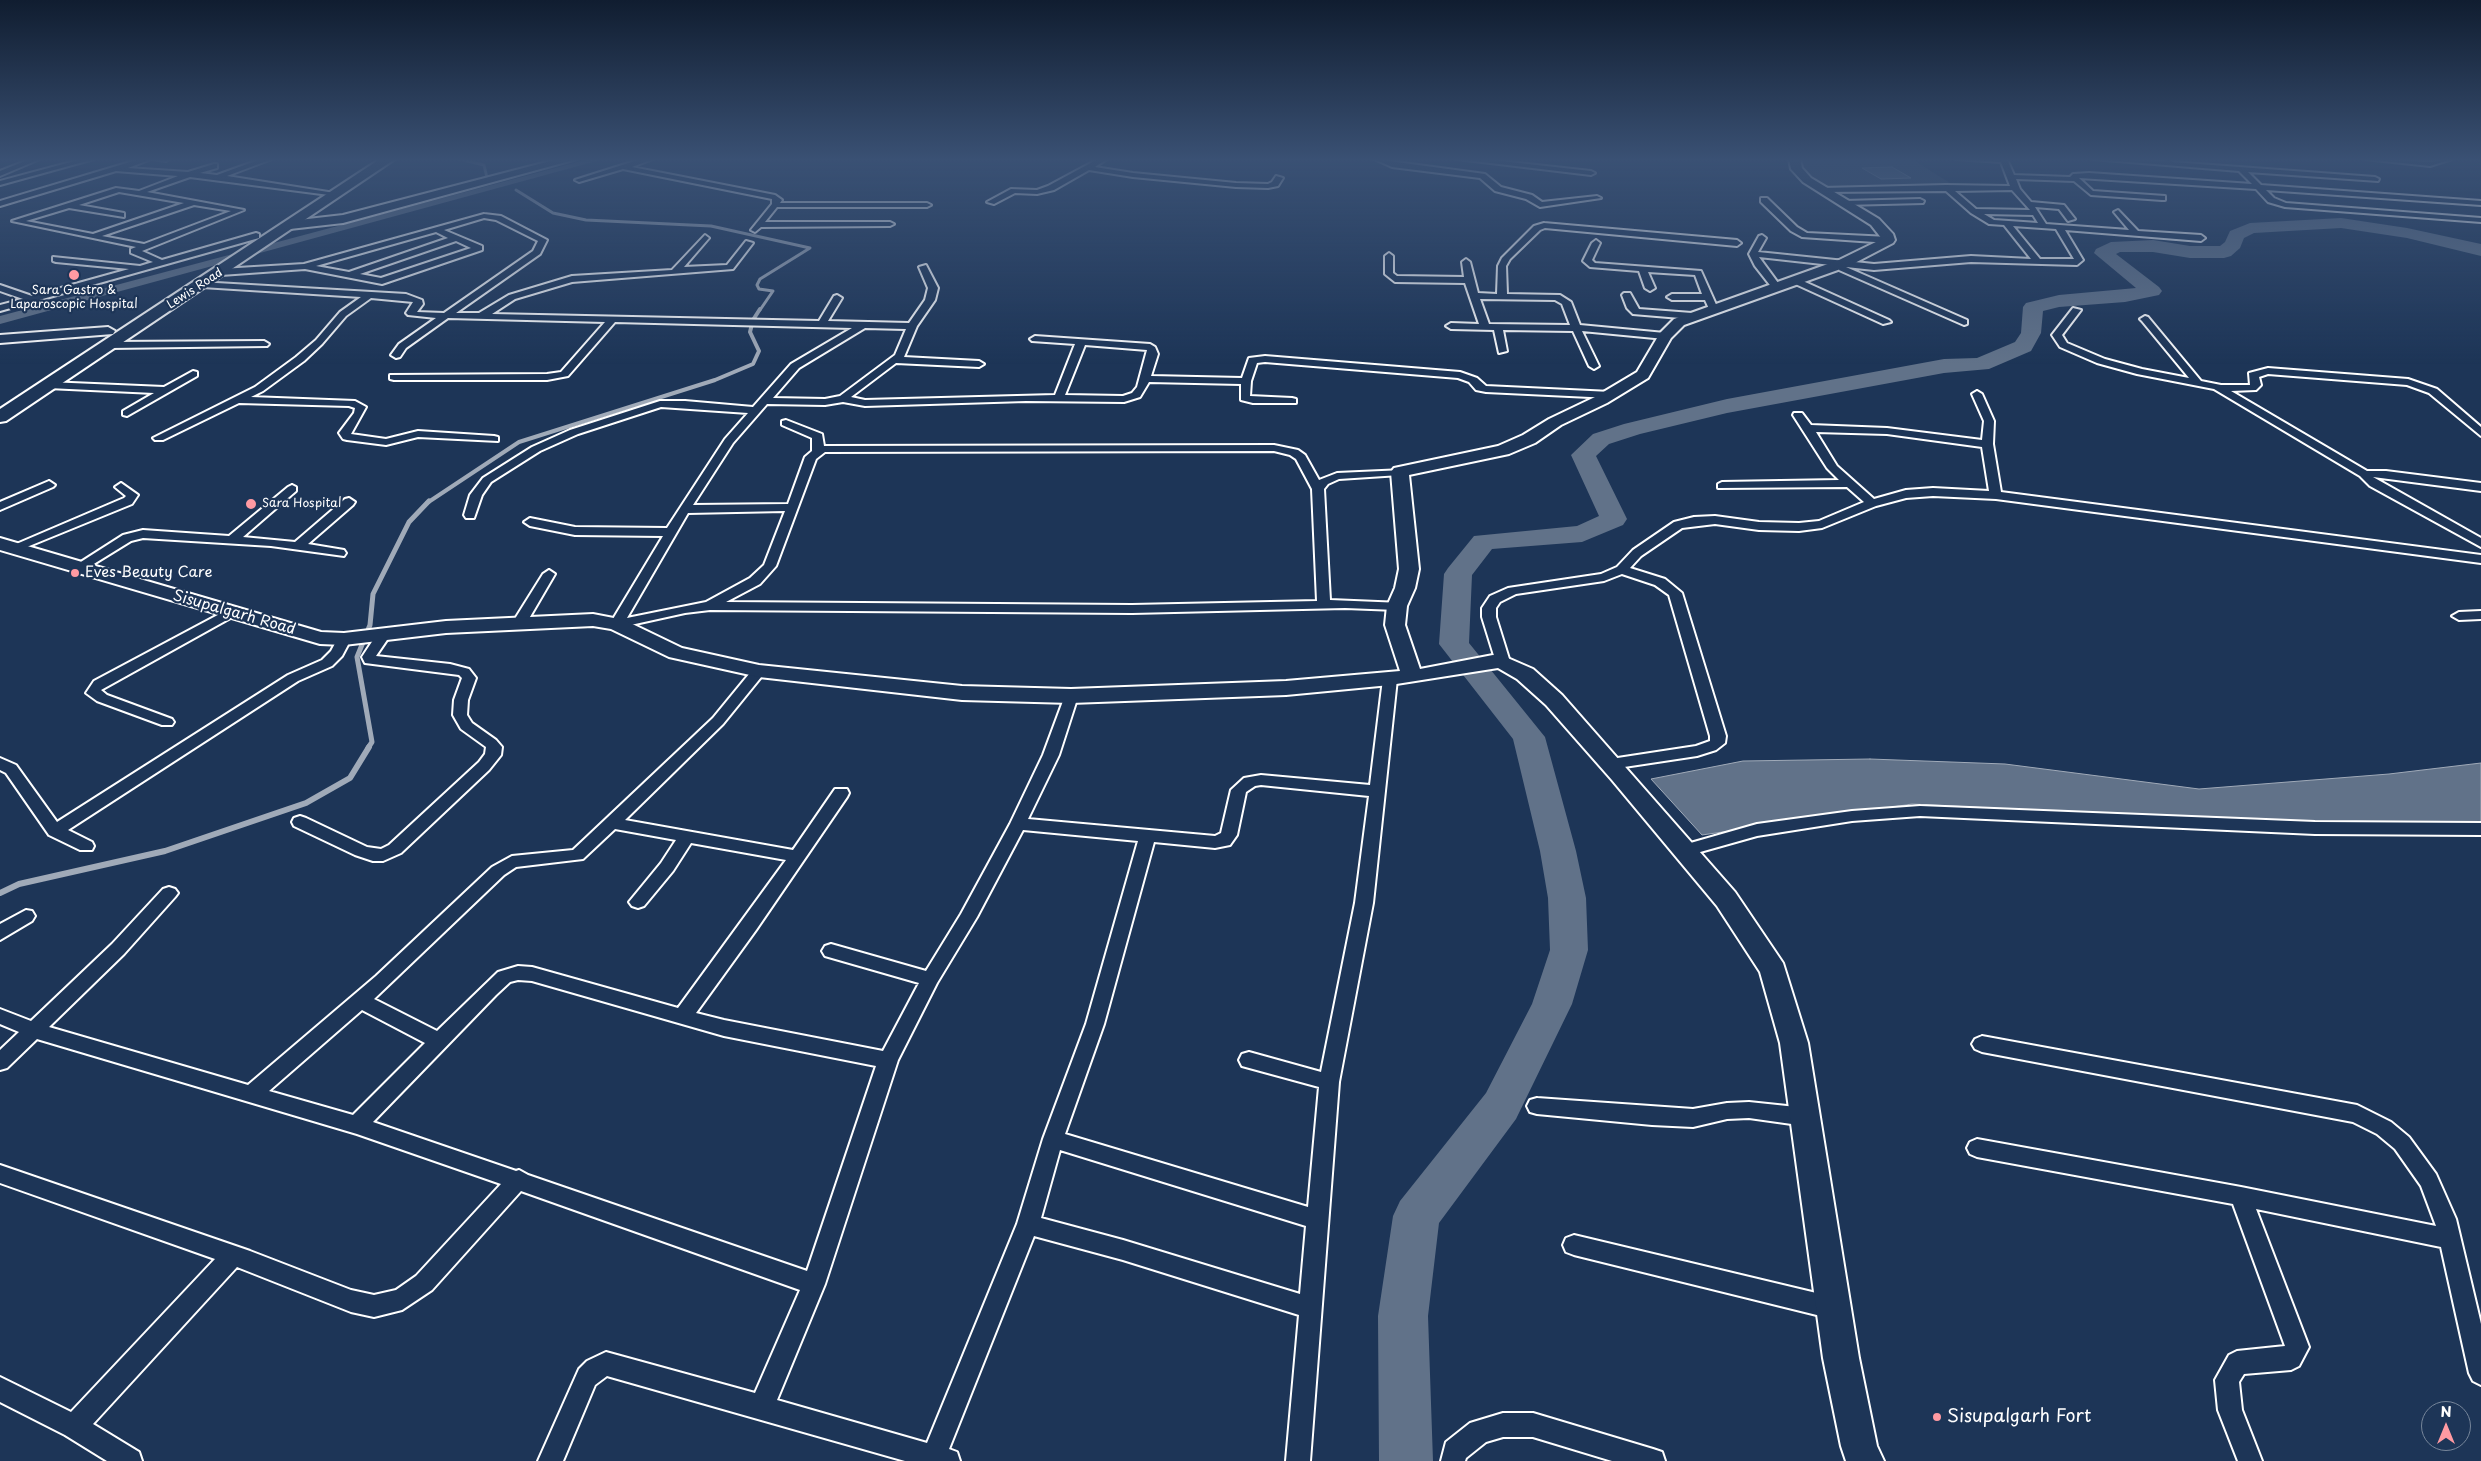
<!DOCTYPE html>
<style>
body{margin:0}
#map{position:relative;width:2481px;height:1461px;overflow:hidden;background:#1d3557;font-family:"Playpen Sans",sans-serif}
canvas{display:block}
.north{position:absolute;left:2421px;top:1401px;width:50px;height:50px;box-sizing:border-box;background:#1d3557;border:1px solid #77869a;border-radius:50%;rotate:0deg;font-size:14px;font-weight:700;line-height:20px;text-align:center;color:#fff}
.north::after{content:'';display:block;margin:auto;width:18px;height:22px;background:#ff9aa2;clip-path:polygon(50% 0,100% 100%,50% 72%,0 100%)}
</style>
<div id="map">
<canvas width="2481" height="1461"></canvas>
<div class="north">N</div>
</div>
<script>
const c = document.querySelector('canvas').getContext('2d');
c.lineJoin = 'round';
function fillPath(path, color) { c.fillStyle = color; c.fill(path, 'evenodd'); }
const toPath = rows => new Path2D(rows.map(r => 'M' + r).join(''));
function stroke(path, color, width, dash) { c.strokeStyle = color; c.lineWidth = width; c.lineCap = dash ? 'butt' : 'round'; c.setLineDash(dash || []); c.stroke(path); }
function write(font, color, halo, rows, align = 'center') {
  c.font = font + ' "Playpen Sans",sans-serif'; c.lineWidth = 4.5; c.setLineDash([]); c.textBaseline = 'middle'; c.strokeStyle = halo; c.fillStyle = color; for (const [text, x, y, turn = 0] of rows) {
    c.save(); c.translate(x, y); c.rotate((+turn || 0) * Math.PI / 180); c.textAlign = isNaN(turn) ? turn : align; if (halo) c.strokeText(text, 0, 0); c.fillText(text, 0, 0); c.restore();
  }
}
fillPath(toPath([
 [1800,159,1912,159,1953,185,1822,189,1804,173]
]), '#364b69');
const water = toPath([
 [1892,167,1911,178,1881,179,1862,168,1892,167],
 [1870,759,2005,764,2199,789,2389,774,2481,763,2481,825,2193,818,1912,804,1702,835,1651,779,1743,761,1870,759]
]);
fillPath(water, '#617289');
stroke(water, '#a0aab8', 1);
stroke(toPath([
 [459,159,484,165,487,178],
 [516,190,553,213,586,220,711,226,810,248,760,279,757,285,759,289,773,291,760,310]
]), '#a0aab8', 3);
stroke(toPath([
 [427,503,519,442,715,380,753,364,759,351,750,332,753,320,760,309]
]), '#a0aab8', 4);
stroke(toPath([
 [368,748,372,742,357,657,370,625,373,594,409,522,429,501]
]), '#a0aab8', 5);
stroke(toPath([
 [0,893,19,884,165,851,306,803,350,778,369,747]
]), '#a0aab8', 6);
fillPath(toPath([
 [589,159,604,159,0,324,0,316,589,159]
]), '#617289');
fillPath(toPath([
 [2341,218,2407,228,2481,244,2481,256,2407,238,2341,228,2254,233,2244,238,2240,248,2231,256,2224,258,2190,258,2153,252,2120,252,2116,254,2159,287,2162,291,2159,295,2125,302,2059,307,2043,311,2041,333,2031,351,1989,369,1944,373,1727,413,1640,434,1609,444,1596,456,1627,519,1623,525,1582,542,1492,549,1472,575,1469,643,1545,737,1576,851,1586,898,1588,950,1572,1004,1516,1119,1439,1223,1428,1316,1433,1461,1379,1461,1378,1316,1393,1216,1400,1201,1486,1093,1532,1004,1550,950,1548,898,1540,851,1513,739,1439,644,1444,574,1448,568,1474,536,1577,526,1599,516,1571,455,1593,434,1624,424,1727,399,1944,359,1977,358,2015,342,2021,333,2023,307,2026,303,2059,295,2136,288,2094,253,2096,249,2111,242,2153,240,2190,246,2220,246,2225,242,2230,231,2250,223,2341,218]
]), '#617289');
const street = toPath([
 [30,159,40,159,0,176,0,171,30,159],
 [82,159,94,159,0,185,0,181,82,159],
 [140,159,149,160,128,168,188,172,214,164,217,164,217,168,200,173,217,175,261,159,272,159,227,176,341,194,337,196,190,177,147,192,244,210,142,251,162,260,256,233,259,234,259,238,0,311,0,305,23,299,0,291,0,285,32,296,129,269,56,262,53,261,53,257,140,266,153,262,131,253,131,249,136,247,12,221,116,188,139,191,178,176,116,171,0,206,0,201,140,159],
 [119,192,184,203,93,234,26,221,69,208,124,217,124,213,79,205,119,192],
 [194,205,231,211,144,244,102,236,194,205],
 [152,159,169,159,166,161,152,159],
 [641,159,653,159,632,167,775,195,782,200,780,203,927,203,931,205,927,207,777,207,765,222,890,222,894,224,890,226,761,227,755,232,751,230,772,204,772,199,623,169,579,182,575,180,641,159],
 [1098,159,1107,159,1095,167,1133,173,1236,183,1268,184,1272,182,1276,176,1283,178,1278,186,1268,188,1236,187,1133,177,1089,170,1054,190,1037,194,1015,193,994,204,987,202,1011,189,1037,190,1048,186,1098,159],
 [1374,159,1485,174,1501,187,1532,195,1542,202,1597,196,1601,198,1540,207,1526,199,1495,191,1480,178,1392,167,1374,159],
 [1457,159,1483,159,1591,171,1595,173,1591,175,1457,159],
 [1956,159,2007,159,2014,175,2070,177,2073,174,2089,173,2252,184,2239,171,2093,159,2164,161,2163,159,2170,159,2172,162,2375,177,2379,179,2378,181,2248,172,2261,185,2481,201,2481,205,2266,190,2274,198,2286,203,2481,218,2481,222,2285,207,2268,202,2256,189,2079,178,2093,191,2165,196,2165,200,2162,200,2091,195,2074,181,2016,179,2020,189,2031,202,2064,205,2075,219,2068,221,2059,209,2035,207,2046,224,2129,230,2114,212,2118,210,2138,231,2201,235,2205,238,2201,241,2065,230,2083,260,2077,265,1971,262,1874,270,1846,267,1967,320,1967,324,1964,325,1839,270,1840,266,1759,257,1781,287,1776,290,1773,289,1755,266,1749,254,1759,236,1762,235,1766,238,1758,252,1874,264,1971,256,2031,259,2004,225,1989,224,1971,213,1946,191,1821,192,1817,190,1821,188,1946,185,2010,186,2001,162,1956,159],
 [2012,190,2030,210,1976,209,1955,191,2012,190],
 [1984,214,2033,215,2038,223,1994,220,1984,214],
 [2013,226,2056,229,2074,259,2040,259,2013,226],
 [2365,159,2430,162,2452,159,2430,166,2365,159],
 [1761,198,1767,198,1797,227,1807,233,1889,237,1893,240,1889,243,1802,237,1791,231,1761,202,1761,198],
 [1920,199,1924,201,1923,203,1844,205,1840,203,1844,201,1920,199],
 [484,214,501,216,547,240,540,254,456,313,479,313,509,295,572,276,672,270,705,235,709,238,684,267,727,265,746,241,753,243,733,269,572,282,515,299,492,314,819,321,834,296,837,295,842,298,828,321,909,323,925,300,928,288,919,267,926,265,938,288,935,300,917,326,904,357,979,361,984,364,979,367,896,363,851,397,865,400,1055,395,1075,344,1032,341,1030,339,1035,336,1150,344,1155,347,1158,354,1151,376,1242,378,1249,358,1265,356,1460,372,1477,378,1486,386,1611,392,1616,395,1611,398,1486,392,1476,390,1469,382,1458,378,1265,362,1257,363,1251,381,1250,396,1292,398,1296,399,1296,403,1253,403,1241,400,1241,384,1149,382,1140,397,1124,402,1026,401,865,406,843,402,825,405,767,404,733,443,693,505,788,504,805,457,812,451,812,438,782,425,782,421,786,420,822,434,824,446,1274,445,1298,450,1305,455,1319,480,1337,473,1404,470,1404,474,1400,475,1339,479,1328,484,1324,489,1330,600,1402,603,1404,606,1402,609,1397,610,1345,608,1132,613,710,610,685,613,617,628,612,627,610,624,663,536,575,535,530,526,524,522,530,518,575,527,667,528,725,439,748,413,661,407,578,434,540,451,491,482,482,495,474,518,466,518,464,515,470,495,483,478,532,447,570,430,660,401,685,401,753,407,791,364,852,328,615,322,568,376,547,380,394,380,390,379,390,375,547,374,561,372,605,322,448,318,406,348,400,357,396,358,391,355,399,344,436,318,408,315,406,313,413,302,371,298,346,316,322,344,304,361,263,391,251,397,355,401,366,407,351,434,386,439,418,431,494,436,498,437,498,441,418,437,386,445,347,440,343,439,339,433,354,413,355,408,349,406,239,403,163,440,155,440,153,438,255,387,296,357,316,340,340,312,361,297,202,287,199,286,199,282,406,294,422,300,423,304,417,312,444,313,533,251,538,241,496,220,484,218,444,230,482,246,482,250,382,284,305,269,221,275,217,272,221,269,304,264,484,214],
 [436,232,448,238,349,272,316,266,436,232],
 [456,241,471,248,381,278,360,274,456,241],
 [865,328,906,329,895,355,840,396,825,399,773,398,799,368,865,328],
 [1085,345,1147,350,1137,387,1132,393,1123,396,1065,395,1085,345],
 [1274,451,1290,455,1296,459,1312,489,1317,601,1132,605,726,602,760,584,776,566,816,459,825,452,1274,451],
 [785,511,764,565,750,578,706,602,627,618,688,513,785,511],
 [1544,223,1737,240,1741,243,1737,246,1545,228,1540,230,1510,259,1506,266,1507,294,1560,295,1571,302,1580,325,1665,333,1670,336,1665,339,1582,331,1599,366,1594,369,1589,366,1573,331,1503,330,1507,351,1499,353,1494,330,1451,329,1446,326,1451,323,1479,324,1465,283,1395,282,1385,274,1385,256,1389,253,1393,256,1393,273,1397,276,1464,277,1462,262,1466,259,1470,262,1478,293,1497,294,1498,266,1502,258,1534,226,1544,223],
 [1480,299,1555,300,1562,304,1570,325,1489,324,1480,299],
 [1596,240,1600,243,1592,260,1595,263,1701,271,1718,309,1710,311,1705,300,1672,300,1667,297,1672,294,1702,294,1695,275,1648,272,1655,288,1650,291,1645,288,1639,271,1590,267,1583,261,1592,243,1596,240],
 [1794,277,1889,320,1891,322,1883,324,1791,282,1790,280,1794,277],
 [1624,293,1630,293,1639,309,1692,313,1697,316,1692,319,1633,314,1627,308,1622,295,1624,293],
 [2073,308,2081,310,2062,335,2067,343,2105,359,2142,369,2189,378,2142,321,2140,319,2145,316,2148,317,2201,381,2221,385,2250,385,2249,373,2268,368,2408,379,2437,389,2481,427,2481,436,2429,393,2407,385,2268,374,2259,377,2261,385,2256,390,2231,391,2367,471,2386,471,2481,483,2481,491,2373,477,2481,538,2481,547,2370,486,2360,476,2214,389,2137,374,2097,363,2060,347,2052,335,2073,308],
 [264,341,269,344,267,346,109,348,104,345,109,342,264,341],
 [193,371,197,372,197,376,127,416,123,415,123,411,154,393,48,388,43,385,48,382,164,387,193,371],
 [1977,391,1982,394,1994,421,1993,444,2001,492,2481,555,2481,563,1996,499,1933,496,1906,498,1876,506,1822,528,1799,531,1759,530,1715,524,1682,528,1641,556,1630,568,1665,579,1682,593,1726,736,1725,743,1716,750,1697,756,1611,769,1603,764,1611,759,1696,746,1710,741,1710,736,1669,595,1655,585,1622,574,1604,581,1516,594,1500,602,1496,608,1496,617,1510,662,1503,666,1496,662,1482,617,1482,608,1490,596,1508,588,1601,574,1617,567,1633,550,1674,522,1694,517,1715,516,1759,522,1799,523,1819,521,1864,502,1847,487,1718,488,1718,484,1722,482,1839,480,1827,468,1793,415,1794,413,1802,413,1811,425,1887,428,1982,440,1984,421,1972,394,1977,391],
 [1816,432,1887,434,1982,447,1989,491,1933,488,1906,490,1874,499,1837,466,1816,432],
 [49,481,55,485,53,487,0,510,0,502,49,481],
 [121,483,138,495,132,504,17,551,13,552,7,548,124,498,126,496,115,487,121,483],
 [292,485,296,487,296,491,243,537,295,542,345,499,349,498,355,502,353,505,308,544,344,550,346,553,344,556,271,546,143,538,131,541,84,570,74,570,73,567,123,535,143,530,229,536,288,487,292,485],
 [549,570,555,574,527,622,520,626,515,625,513,622,543,574,549,570],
 [229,609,234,610,236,613,234,616,101,690,107,695,172,719,174,722,172,725,162,725,97,701,86,693,94,681,229,609],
 [2481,611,2481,619,2459,620,2452,616,2459,612,2481,611],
 [384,630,391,634,376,656,450,664,469,669,476,678,468,700,467,715,472,723,496,740,502,747,501,755,489,770,401,853,383,861,373,861,355,855,294,826,292,822,294,818,300,816,306,818,367,847,381,849,389,845,479,762,485,754,486,747,461,729,453,715,454,700,462,678,459,675,365,663,362,657,379,631,384,630],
 [344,635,351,639,342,656,332,666,298,681,68,830,92,842,94,846,92,850,80,850,49,835,6,773,0,770,0,758,16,765,57,822,288,675,322,660,331,651,339,636,344,635],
 [759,667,766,671,723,724,625,820,793,850,835,789,847,789,849,793,847,797,756,930,696,1013,724,1020,883,1051,919,983,825,956,822,951,825,946,831,944,926,971,961,914,1010,824,1043,755,1066,693,1076,693,1078,696,1059,755,1028,819,1215,836,1221,833,1231,790,1244,778,1261,775,1370,785,1383,679,1390,675,1395,676,1397,679,1373,903,1339,1082,1310,1461,1286,1461,1299,1315,1123,1260,1034,1236,949,1449,957,1452,960,1461,905,1461,607,1376,595,1385,563,1461,538,1461,579,1369,587,1361,606,1352,755,1393,800,1290,521,1191,432,1290,402,1310,374,1317,351,1312,237,1267,93,1424,139,1452,142,1461,107,1461,65,1435,0,1402,0,1377,71,1412,215,1259,0,1183,0,1165,250,1251,351,1290,374,1295,396,1290,416,1276,501,1184,357,1134,37,1039,7,1068,0,1070,0,1050,19,1032,0,1024,0,1009,31,1021,112,944,163,889,169,887,175,889,178,893,175,897,124,954,49,1027,248,1085,376,976,492,867,512,856,573,850,713,718,754,668,759,667],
 [1261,785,1369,796,1355,903,1321,1072,1249,1052,1242,1054,1239,1060,1242,1066,1319,1087,1308,1207,1065,1134,1104,1024,1154,842,1215,848,1230,845,1237,835,1246,792,1255,786,1261,785],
 [615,829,676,840,661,863,629,902,632,906,638,908,644,906,673,871,691,843,786,860,678,1008,532,967,518,966,498,972,437,1031,374,999,504,875,516,867,583,859,615,829],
 [1023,830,1138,841,1086,1024,1043,1139,1017,1224,927,1443,777,1400,825,1284,898,1060,937,983,977,917,1023,830],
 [518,980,532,981,724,1036,876,1066,807,1271,528,1175,519,1170,516,1171,373,1122,496,995,510,982,518,980],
 [362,1010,425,1043,353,1115,269,1091,362,1010],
 [1060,1150,1306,1226,1300,1294,1123,1240,1041,1218,1060,1150],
 [1920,806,2315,822,2481,823,2481,835,2315,834,1920,816,1852,821,1757,836,1686,856,1680,854,1678,850,1680,846,1757,824,1852,811,1920,806],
 [26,910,32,911,35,916,32,921,0,940,0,924,26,910],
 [1982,1036,2357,1105,2391,1122,2409,1137,2436,1174,2456,1219,2481,1324,2481,1385,2473,1381,2469,1373,2441,1247,2256,1209,2309,1347,2299,1366,2291,1370,2244,1374,2239,1382,2242,1410,2262,1461,2238,1461,2218,1410,2215,1380,2229,1355,2237,1351,2285,1346,2233,1204,1977,1157,1970,1154,1967,1148,1970,1142,1977,1139,2241,1187,2436,1226,2421,1186,2395,1149,2377,1134,2353,1122,1982,1052,1975,1049,1972,1044,1975,1039,1982,1036],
 [1537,1098,1693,1109,1727,1103,1749,1102,1806,1108,1813,1111,1816,1117,1813,1123,1806,1126,1749,1118,1727,1119,1693,1127,1652,1125,1537,1114,1530,1112,1527,1106,1530,1100,1537,1098],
 [1574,1235,1833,1297,1841,1300,1844,1308,1841,1316,1833,1319,1574,1255,1566,1252,1563,1245,1566,1238,1574,1235],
 [1503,1413,1533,1413,1653,1449,1662,1452,1665,1461,1612,1461,1533,1437,1503,1437,1486,1442,1466,1458,1465,1461,1441,1461,1446,1442,1470,1423,1503,1413]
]);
const secondary = toPath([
 [558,159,577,159,343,223,290,229,284,225,290,221,343,215,558,159],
 [1789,159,1800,159,1802,168,1811,178,1879,219,1893,234,1895,240,1893,243,1849,266,1684,325,1671,338,1648,378,1607,403,1561,425,1535,443,1509,454,1409,475,1419,569,1415,588,1407,606,1405,625,1420,669,1493,655,1503,656,1533,669,1562,695,1735,892,1783,963,1808,1043,1859,1358,1877,1446,1884,1461,1846,1461,1841,1446,1823,1358,1780,1043,1760,972,1717,906,1612,780,1546,705,1517,679,1498,668,1390,685,1286,695,1071,703,962,700,759,677,669,657,611,629,593,626,446,633,344,645,320,644,0,550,0,538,321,632,344,633,446,621,593,614,624,620,682,648,759,665,962,686,1071,689,1286,681,1400,671,1385,625,1387,606,1395,588,1399,569,1391,472,1394,468,1498,446,1523,435,1549,419,1595,397,1637,372,1660,333,1674,319,1839,260,1882,239,1871,225,1803,182,1791,169,1789,159],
 [108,327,115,331,113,334,0,343,0,335,108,327]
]);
const primary = toPath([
 [380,159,395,159,6,421,0,422,0,409,380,159]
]);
stroke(street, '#fff', 4);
stroke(secondary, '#fff', 4);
stroke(primary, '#fff', 4);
fillPath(street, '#1d3557');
fillPath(secondary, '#1d3557');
fillPath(primary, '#1d3557');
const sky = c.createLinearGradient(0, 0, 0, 364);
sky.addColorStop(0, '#101d30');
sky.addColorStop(0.44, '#3a5174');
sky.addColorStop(1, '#3a517400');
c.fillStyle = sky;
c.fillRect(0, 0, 2481, 364);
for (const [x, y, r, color] of [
 [74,275,6,"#ff9aa2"],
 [251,504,6,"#ff9aa2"],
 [75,573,5,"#ff9aa2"],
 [1937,1417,5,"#ff9aa2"]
]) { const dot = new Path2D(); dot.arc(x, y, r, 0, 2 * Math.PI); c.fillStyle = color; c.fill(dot); stroke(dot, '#1d3557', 2); }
write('12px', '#fff', '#1d3557', [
 ["Lewis Road",195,289,-33]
]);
write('12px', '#fff', '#1d3557', [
 ["Sara Gastro &",74,291],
 ["Laparoscopic Hospital",74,305],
 ["Sara Hospital",262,504,"left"]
]);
write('15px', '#fff', '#1d3557', [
 ["Eves Beauty Care",85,573]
], 'left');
write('15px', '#fff', '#1d3557', [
 ["Sisupalgarh Road",234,613,16]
]);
write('18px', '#fff', '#1d3557', [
 ["Sisupalgarh Fort",1947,1417]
], 'left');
</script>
